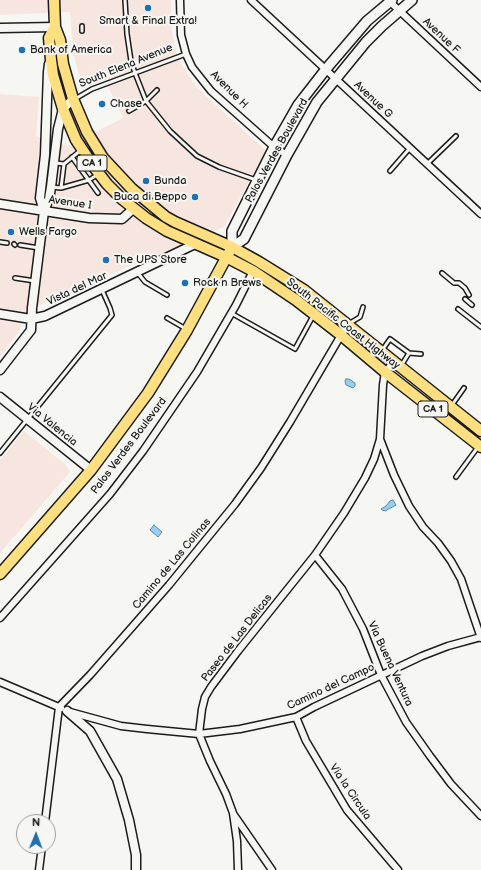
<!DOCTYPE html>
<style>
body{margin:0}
#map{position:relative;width:481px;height:870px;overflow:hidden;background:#f6f6f2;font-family:"Balsamiq Sans",sans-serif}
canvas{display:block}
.north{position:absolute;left:16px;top:814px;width:40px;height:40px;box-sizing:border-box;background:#f6f6f2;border:1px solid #9f9f9c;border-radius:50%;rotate:1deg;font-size:11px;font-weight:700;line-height:16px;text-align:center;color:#1c1c1c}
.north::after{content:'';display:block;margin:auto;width:14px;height:18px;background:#1f6fb2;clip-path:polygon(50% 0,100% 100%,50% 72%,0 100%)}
</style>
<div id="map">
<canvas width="481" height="870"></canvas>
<div class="north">N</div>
</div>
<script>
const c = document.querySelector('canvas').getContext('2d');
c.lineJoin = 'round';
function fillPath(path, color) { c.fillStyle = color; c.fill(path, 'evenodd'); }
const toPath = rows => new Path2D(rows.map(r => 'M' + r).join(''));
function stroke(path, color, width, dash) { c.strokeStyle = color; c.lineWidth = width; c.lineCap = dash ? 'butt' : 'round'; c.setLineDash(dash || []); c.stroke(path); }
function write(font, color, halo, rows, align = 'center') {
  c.font = font + ' "Balsamiq Sans",sans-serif'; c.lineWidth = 4; c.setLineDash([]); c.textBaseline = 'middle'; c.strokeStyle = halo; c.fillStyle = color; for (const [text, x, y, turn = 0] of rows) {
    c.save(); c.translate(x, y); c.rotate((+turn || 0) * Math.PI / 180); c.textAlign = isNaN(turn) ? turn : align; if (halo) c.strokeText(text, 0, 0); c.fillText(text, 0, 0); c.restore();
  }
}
fillPath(toPath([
 [0,0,171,0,172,32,176,52,183,67,198,89,266,151,224,227,54,298,26,313,19,331,0,357,0,94,39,97,36,136,68,146,123,118,105,80,83,88,73,53,70,12,0,15],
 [24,431,66,465,70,472,0,553,0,460]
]), '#f7e6df');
const water = toPath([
 [346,379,349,379,355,383,355,386,353,388,346,385,345,381,346,379],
 [393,500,396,505,385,511,382,510,381,509,386,506,390,501,393,500],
 [154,525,162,532,158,537,150,530,154,525]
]);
fillPath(water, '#93cef3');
stroke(water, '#63879d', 1);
const service = toPath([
 [125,0,127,34,131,61,135,73,146,101,170,131,197,156,219,167,256,180],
 [82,26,82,31],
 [75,99,92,89,186,54],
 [129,111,146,101,157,90],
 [72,157,98,193],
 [56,163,64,164,81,150],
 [427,164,456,136],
 [390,171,410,148],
 [51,187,61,188,89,180,97,175],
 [61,188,64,164],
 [0,242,7,243],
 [14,244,15,245],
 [20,245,39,248],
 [137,272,145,282,167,295],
 [442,273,454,283,459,283,465,288,469,295],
 [15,278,35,281],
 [465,299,472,305],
 [458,309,481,327],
 [231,313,295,349,313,316],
 [167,318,186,329],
 [350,323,360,317,363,307],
 [383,349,390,339,409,353,421,354],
 [401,366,409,353],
 [452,405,464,388],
 [0,453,112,315,110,308,102,290],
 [456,477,478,447]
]);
const minor = toPath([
 [180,0,181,35,186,54,192,67,211,91,274,147,287,155],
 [251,0,481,214],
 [388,0,481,87],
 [394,362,385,372,383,385,380,439,394,475,409,506,423,527,438,543,451,561,461,579,481,638],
 [315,555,342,589,363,629,381,675,406,722,430,756,451,784,481,816],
 [0,618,110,494,143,451,197,372,236,305,253,271],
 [0,682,61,708],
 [70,712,121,726,147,729,199,734,240,729,296,717,314,707,422,656,448,646,481,637],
 [296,717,306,741,347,810,398,870],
 [234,815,272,870],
 [45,822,59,707,90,675,169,585,235,504,261,468,290,422,347,325],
 [39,870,42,846],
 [238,870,237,841,233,813,226,794,210,761,199,734,202,709,205,697,211,687,238,651,315,555,344,513,365,478,374,459,380,439]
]);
const tertiary = toPath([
 [0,28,55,27],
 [0,204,89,218,122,219,134,208],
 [44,211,40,198,45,155,48,72,49,64],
 [0,314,31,319,45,316,195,244],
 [0,370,31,330,32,308,44,211,49,199,51,187,58,129,63,109,73,99],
 [0,397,91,470],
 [67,711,90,731,117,779,129,820,136,855,136,870]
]);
const secondary = toPath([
 [232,247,244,239,287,155,317,102,366,42,382,26,412,0],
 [232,247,232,231,274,147,298,105,326,69,367,21,392,0]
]);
const primary = toPath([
 [0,574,91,470,148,393,187,330,232,247]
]);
const trunk = toPath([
 [54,0,55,27,60,40,63,64,73,99,87,132,103,158,131,188,166,217,175,222,232,247,259,262,304,290,481,431],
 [55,27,49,38,51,60,53,75,63,109,76,140,94,167,107,184,122,199,146,218,167,231,226,257,253,271,296,300,341,335,385,372,481,447]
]);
stroke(service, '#1c1c1c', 6);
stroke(minor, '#1c1c1c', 9);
stroke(tertiary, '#1c1c1c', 11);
stroke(secondary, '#1c1c1c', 12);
stroke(primary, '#1c1c1c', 13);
stroke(trunk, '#1c1c1c', 13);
stroke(service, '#f6f6f2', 3);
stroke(minor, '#f6f6f2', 6);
stroke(tertiary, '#f6f6f2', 8);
stroke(secondary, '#f6f6f2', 9);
stroke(primary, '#ffdf80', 10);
stroke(trunk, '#ffdf80', 10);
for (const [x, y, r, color] of [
 [148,8,4,"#1f6fb2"],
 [22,50,4,"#1f6fb2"],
 [102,104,4,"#1f6fb2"],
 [146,181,4,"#1f6fb2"],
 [195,197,4,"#1f6fb2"],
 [11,232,4,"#1f6fb2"],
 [106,260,4,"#1f6fb2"],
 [185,283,4,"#1f6fb2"]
]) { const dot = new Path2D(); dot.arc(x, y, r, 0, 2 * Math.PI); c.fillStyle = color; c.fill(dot); stroke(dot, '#f6f6f2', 1.5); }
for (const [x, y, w] of [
 [92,163,30],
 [433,409,30]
]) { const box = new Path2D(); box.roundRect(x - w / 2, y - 8, w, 16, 3); c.fillStyle = '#f6f6f2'; c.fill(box); stroke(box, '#1c1c1c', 1); }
write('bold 10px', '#1c1c1c', null, [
 ["CA 1",92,163],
 ["CA 1",433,409]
]);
write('11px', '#1c1c1c', '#f6f6f2', [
 ["Smart & Final Extra!",148,21,"center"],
 ["Bank of America",30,50],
 ["Chase",110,104],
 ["Bunda",154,181],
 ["Buca di Beppo",187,197,"right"],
 ["Wells Fargo",19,232],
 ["The UPS Store",114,260],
 ["Rock n Brews",193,283]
], 'left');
write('11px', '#1c1c1c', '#f6f6f2', [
 ["Avenue F",441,36,43],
 ["South Elena Avenue",126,66,-22],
 ["Avenue H",229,90,45],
 ["Avenue G",373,100,43],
 ["Palos Verdes Boulevard",277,151,-61],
 ["Avenue I",70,203,8],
 ["Vista del Mar",77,289,-25],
 ["South Pacific Coast Highway",343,324,38],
 ["Via Valencia",52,425,39],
 ["Palos Verdes Boulevard",129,446,-53],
 ["Camino de Las Colinas",172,564,-50],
 ["Paseo de Las Delicas",237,638,-52],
 ["Via Buena Ventura",390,664,65],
 ["Camino del Campo",331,687,-25],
 ["Via la Circula",350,792,56]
]);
</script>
